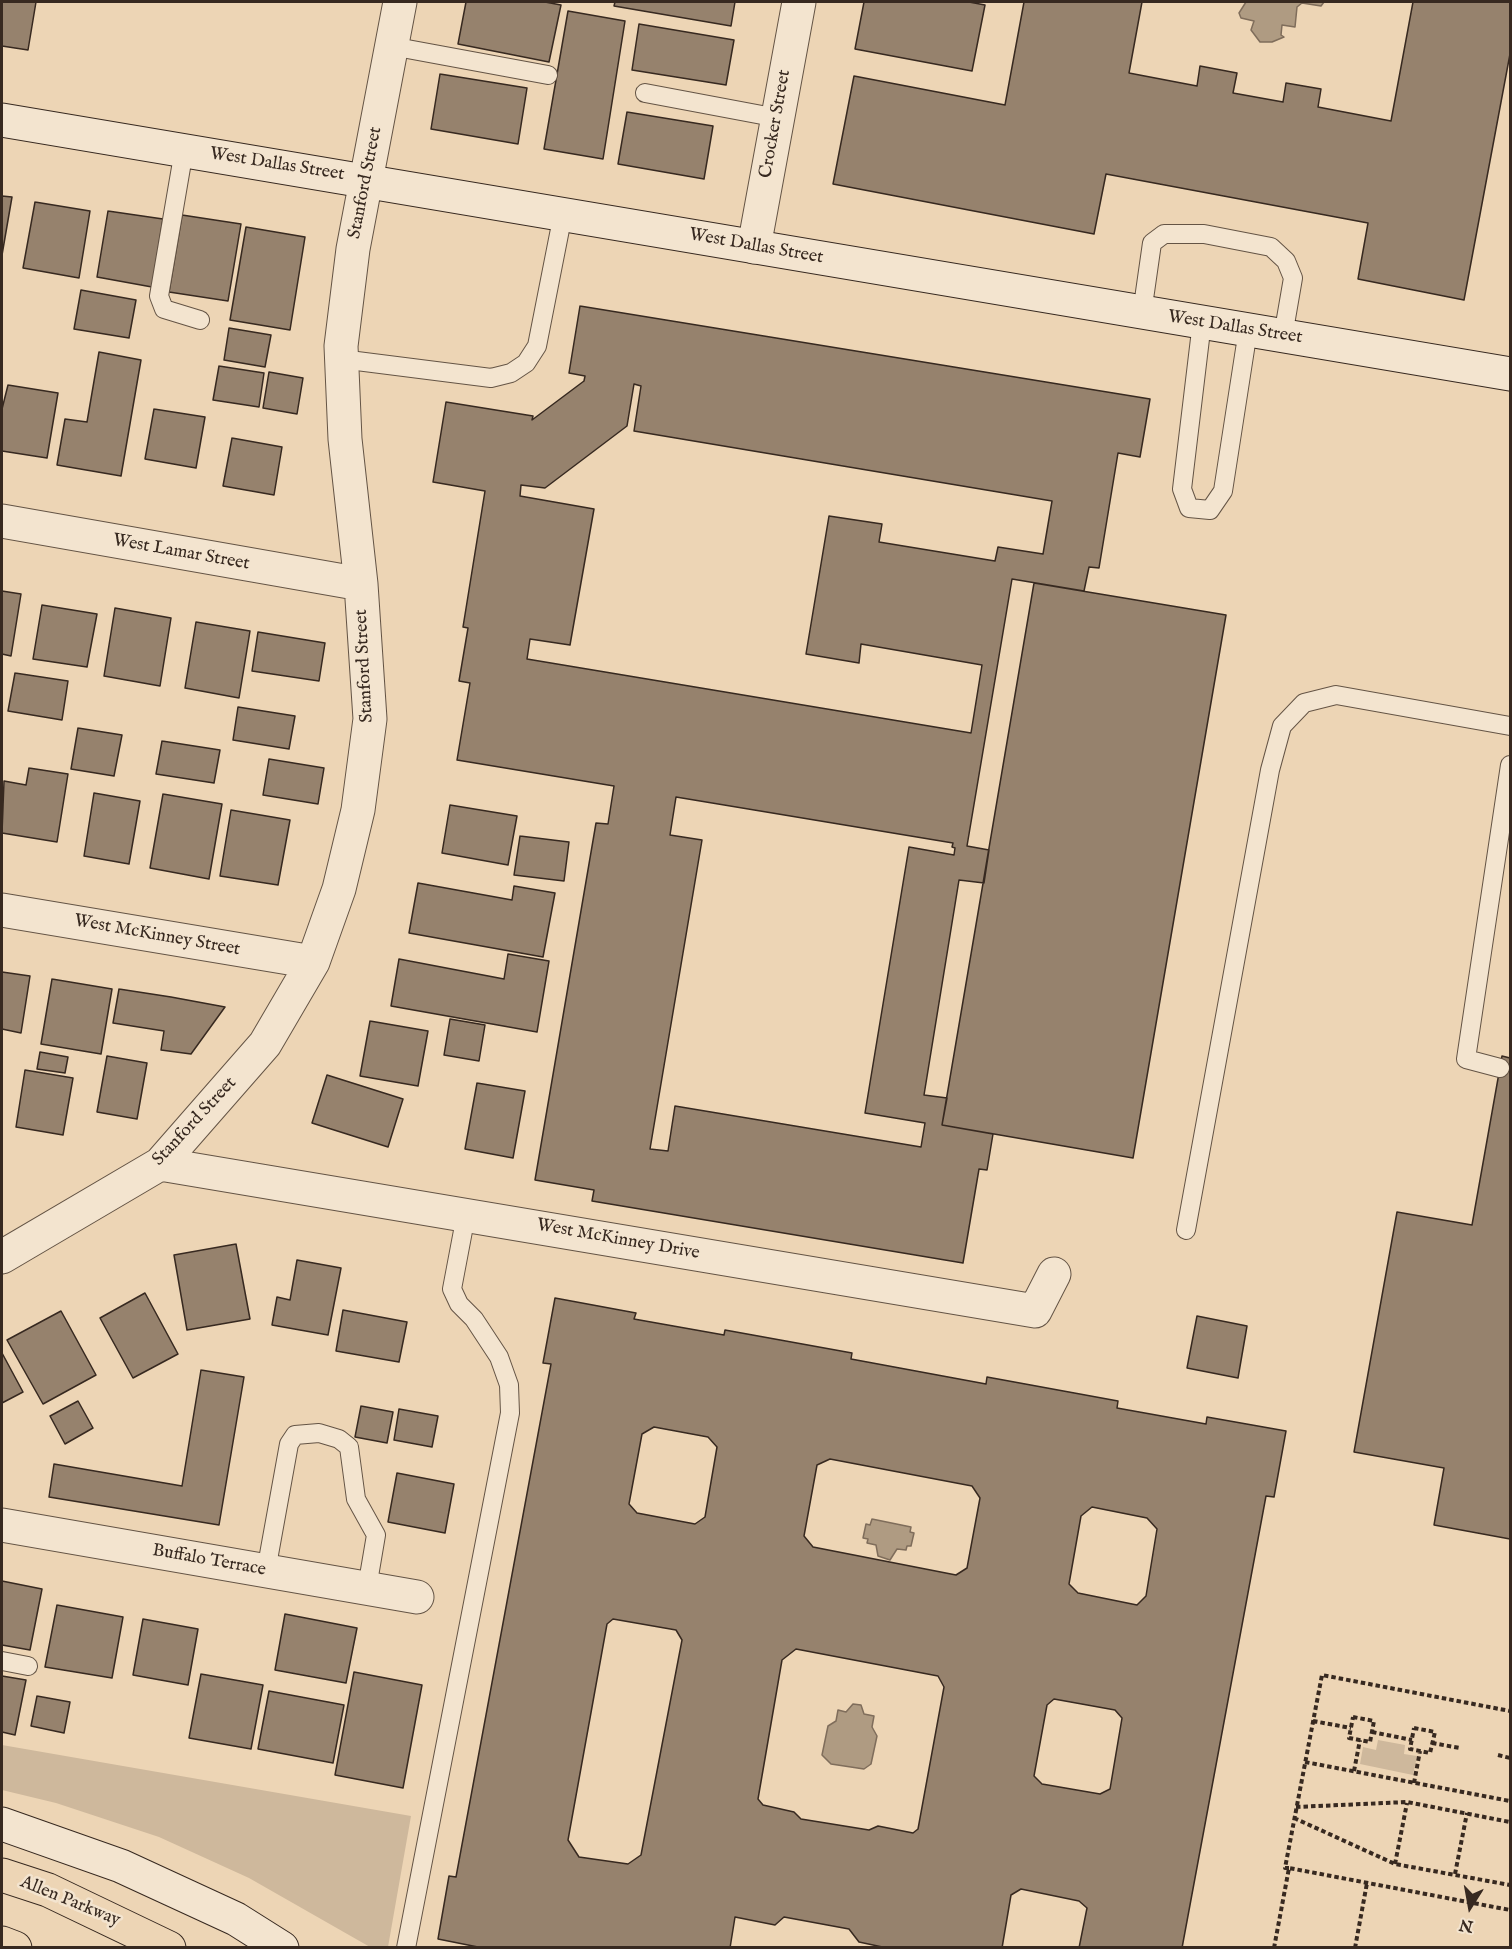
<!DOCTYPE html>
<style>
body{margin:0}
#map{position:relative;width:1512px;height:1949px;overflow:hidden;background:#edd5b5;font-family:"IM FELL English",serif}
canvas{display:block}
.frame{position:absolute;inset:0;border:3px solid #372920;pointer-events:none}
.north{position:absolute;left:1440px;top:1877px;width:60px;height:60px;-webkit-text-stroke:4px #f3e4cf;paint-order:stroke;rotate:191deg;font-size:16px;font-weight:700;line-height:24px;text-align:center;color:#372920}
.north::after{content:'';display:block;margin:auto;width:21px;height:27px;background:#372920;clip-path:polygon(50% 0,100% 100%,50% 72%,0 100%)}
</style>
<div id="map">
<canvas width="1512" height="1949"></canvas>
<div class="frame"></div>
<div class="north">N</div>
</div>
<script>
const c = document.querySelector('canvas').getContext('2d');
c.lineJoin = 'round';
function fillPath(path, color) { c.fillStyle = color; c.fill(path, 'evenodd'); }
const toPath = rows => new Path2D(rows.map(r => 'M' + r).join(''));
function stroke(path, color, width, dash) { c.strokeStyle = color; c.lineWidth = width; c.lineCap = dash ? 'butt' : 'round'; c.setLineDash(dash || []); c.stroke(path); }
function write(font, color, halo, rows, align = 'center') {
  c.font = font + ' "IM FELL English",serif'; c.lineWidth = 5; c.setLineDash([]); c.textBaseline = 'middle'; c.strokeStyle = halo; c.fillStyle = color; for (const [text, x, y, turn = 0] of rows) {
    c.save(); c.translate(x, y); c.rotate((+turn || 0) * Math.PI / 180); c.textAlign = isNaN(turn) ? turn : align; if (halo) c.strokeText(text, 0, 0); c.fillText(text, 0, 0); c.restore();
  }
}
fillPath(toPath([
 [1378,1740,1405,1745,1404,1754,1417,1756,1413,1775,1360,1764,1363,1747,1376,1750],
 [2,1745,411,1816,388,1947,370,1947,249,1878,159,1837,56,1803,2,1790]
]), '#ceb89c');
const water = toPath([
 [1246,2,1324,2,1321,6,1302,3,1297,7,1295,27,1282,25,1281,35,1284,37,1272,42,1260,42,1251,30,1254,21,1241,18,1239,13,1246,2],
 [872,1519,911,1527,910,1532,914,1533,911,1546,907,1546,906,1550,897,1549,890,1560,878,1556,876,1545,867,1543,868,1539,863,1538,866,1524,870,1525,872,1519],
 [853,1704,861,1705,864,1714,874,1716,872,1727,877,1736,871,1764,864,1769,831,1764,822,1755,828,1726,836,1721,838,1710,846,1712,853,1704]
]);
fillPath(water, '#af9b82');
stroke(water, '#7f6d5b', 1.5);
const building = toPath([
 [2,2,36,2,28,50,2,46,2,2],
 [466,2,545,2,561,5,549,62,458,44,466,2],
 [615,2,735,2,731,26,614,6,615,2],
 [864,2,969,2,985,5,972,71,855,49,864,2],
 [1024,2,1142,2,1129,73,1197,86,1200,66,1237,73,1233,93,1283,102,1286,83,1321,89,1318,107,1391,121,1413,2,1510,2,1510,54,1464,300,1358,279,1368,223,1106,174,1094,234,833,184,854,76,1005,105,1024,2],
 [568,11,625,21,603,159,544,149,568,11],
 [639,24,734,40,726,85,632,70,639,24],
 [440,74,527,88,518,144,431,129,440,74],
 [627,112,713,126,704,179,618,164,627,112],
 [2,196,12,197,2,255,2,196],
 [35,202,90,211,79,278,23,268,35,202],
 [108,211,163,219,152,287,97,277,108,211],
 [182,215,241,224,228,301,169,292,182,215],
 [246,227,305,237,290,330,230,320,246,227],
 [81,290,136,300,129,338,74,329,81,290],
 [580,306,1150,399,1140,457,1118,453,1099,568,1089,567,1084,591,1012,579,967,846,989,850,984,883,959,880,924,1095,947,1098,942,1125,993,1134,987,1170,979,1169,963,1263,592,1201,594,1190,535,1180,596,823,608,824,614,786,457,760,470,683,459,681,468,628,463,627,485,491,433,482,446,402,533,416,532,420,584,381,585,376,569,373,580,306],
 [634,384,641,386,634,431,1052,501,1043,554,998,547,995,561,879,542,882,524,829,516,806,654,859,663,861,644,982,665,971,733,527,659,530,639,570,645,594,509,520,496,521,485,545,488,627,426,634,384],
 [676,797,953,843,952,847,955,848,954,855,909,847,865,1113,925,1123,921,1147,675,1106,668,1151,650,1149,702,840,670,835,676,797],
 [229,328,271,335,265,367,224,360,229,328],
 [99,352,141,360,121,476,57,465,65,419,87,422,99,352],
 [219,366,264,373,259,407,213,400,219,366],
 [269,372,303,378,297,414,263,408,269,372],
 [8,385,58,393,47,458,2,451,2,409,8,385],
 [154,409,205,417,196,468,145,459,154,409],
 [232,438,282,447,274,495,223,486,232,438],
 [1034,583,1226,615,1133,1158,942,1125,1034,583],
 [2,591,21,594,11,656,2,654,2,591],
 [42,605,97,614,87,667,33,659,42,605],
 [115,608,171,618,160,686,104,676,115,608],
 [196,622,250,631,239,698,185,688,196,622],
 [258,632,325,643,319,681,252,671,258,632],
 [15,673,68,681,62,720,8,711,15,673],
 [238,707,295,716,289,749,233,740,238,707],
 [78,728,122,735,114,776,71,769,78,728],
 [162,741,220,750,214,783,156,774,162,741],
 [269,759,324,768,318,804,263,795,269,759],
 [29,768,68,774,57,842,2,833,4,781,26,785,29,768],
 [94,793,140,801,129,864,84,856,94,793],
 [163,794,222,804,209,879,150,868,163,794],
 [450,805,517,816,508,865,442,853,450,805],
 [231,810,290,820,278,885,220,876,231,810],
 [520,836,569,842,564,881,514,875,520,836],
 [418,883,512,900,514,886,555,893,543,957,409,933,418,883],
 [508,954,549,961,537,1032,391,1006,399,959,504,979,508,954],
 [2,972,30,976,21,1033,2,1029,2,972],
 [52,979,112,989,101,1054,41,1044,52,979],
 [119,989,171,997,225,1007,191,1054,161,1050,164,1031,113,1023,119,989],
 [450,1019,485,1025,479,1061,444,1055,450,1019],
 [370,1021,428,1031,418,1086,360,1076,370,1021],
 [40,1052,68,1057,65,1073,37,1069,40,1052],
 [107,1056,147,1063,137,1119,97,1112,107,1056],
 [1502,1056,1510,1058,1510,1539,1434,1525,1444,1468,1354,1452,1397,1212,1472,1225,1502,1056],
 [25,1070,73,1078,63,1135,16,1127,25,1070],
 [327,1075,403,1099,388,1147,312,1123,327,1075],
 [477,1083,525,1091,513,1158,465,1149,477,1083],
 [236,1244,250,1319,187,1330,174,1255,236,1244],
 [297,1260,341,1268,328,1335,272,1325,277,1297,290,1300,297,1260],
 [145,1293,178,1354,133,1378,100,1318,145,1293],
 [555,1298,636,1313,634,1319,724,1335,725,1330,852,1353,851,1359,986,1384,987,1377,1118,1401,1117,1408,1206,1424,1207,1417,1286,1431,1274,1497,1266,1496,1182,1948,1079,1948,1087,1908,1079,1901,1021,1889,1011,1895,1002,1948,887,1948,859,1942,849,1929,784,1917,775,1925,735,1917,730,1948,483,1948,438,1939,449,1876,456,1877,551,1364,543,1363,555,1298],
 [654,1427,708,1437,717,1447,705,1517,695,1524,637,1513,629,1504,642,1434,654,1427],
 [830,1459,972,1486,980,1498,967,1568,956,1575,813,1547,804,1536,817,1465,830,1459],
 [1092,1507,1147,1518,1157,1529,1146,1596,1137,1605,1078,1593,1069,1584,1081,1516,1092,1507],
 [613,1619,676,1630,682,1640,641,1855,628,1864,579,1857,568,1840,607,1624,613,1619],
 [796,1649,938,1676,944,1687,918,1829,913,1833,878,1826,869,1830,801,1819,794,1812,763,1805,758,1799,782,1660,796,1649],
 [1054,1699,1115,1710,1122,1718,1110,1789,1100,1794,1042,1784,1034,1776,1047,1705,1054,1699],
 [343,1310,407,1322,399,1362,336,1351,343,1310],
 [61,1311,96,1375,43,1404,7,1340,61,1311],
 [1197,1316,1247,1326,1238,1378,1187,1368,1197,1316],
 [2,1353,23,1392,2,1403,2,1353],
 [201,1370,244,1377,219,1525,49,1497,54,1464,182,1486,201,1370],
 [78,1401,93,1428,65,1444,50,1416,78,1401],
 [361,1406,393,1412,387,1443,355,1437,361,1406],
 [399,1409,438,1416,432,1447,394,1440,399,1409],
 [397,1473,454,1484,445,1533,388,1522,397,1473],
 [2,1581,42,1589,30,1650,2,1645,2,1581],
 [57,1605,123,1617,112,1678,45,1667,57,1605],
 [285,1614,357,1628,346,1683,275,1670,285,1614],
 [143,1619,198,1629,188,1685,133,1675,143,1619],
 [354,1672,422,1685,403,1788,335,1775,354,1672],
 [201,1674,263,1685,251,1749,189,1738,201,1674],
 [2,1676,26,1680,15,1735,2,1732,2,1676],
 [269,1691,344,1705,333,1763,258,1749,269,1691],
 [37,1696,70,1702,64,1733,31,1726,37,1696]
]);
fillPath(building, '#96826d');
stroke(building, '#372920', 1.5);
const lane = toPath([
 [391,46,548,75],
 [645,93,778,118],
 [184,150,159,296,164,309,200,320],
 [1142,313,1152,243,1164,234,1204,234,1271,247,1286,261,1293,278,1283,336],
 [1202,322,1182,489,1189,508,1210,510,1223,491,1248,330],
 [341,359,491,378,511,373,526,363,537,346,563,214],
 [1500,1068,1466,1059,1510,765],
 [1186,1230,1270,770,1282,726,1304,703,1336,695,1510,726],
 [266,1571,289,1444,295,1435,319,1433,339,1439,349,1447,356,1499,376,1535,367,1588],
 [2,1661,28,1666],
 [406,1948,510,1413,509,1385,499,1357,474,1319,459,1304,452,1289,466,1215]
]);
const street = toPath([
 [754,247,799,2],
 [2,521,361,584],
 [2,910,313,962],
 [160,1164,1035,1311,1054,1274],
 [2,1257,160,1164,265,1044,313,962,339,889,358,810,370,719,361,584,345,439,341,346,353,249,400,2],
 [2,1525,417,1597]
]);
const secondary = toPath([
 [2,120,1510,374],
 [2,1824,121,1866,236,1919,282,1948]
]);
const primary = toPath([
 [2,1875,48,1890,169,1948],
 [2,1943,15,1948]
]);
stroke(lane, '#645445', 20);
stroke(street, '#645445', 35);
stroke(secondary, '#372920', 35);
stroke(primary, '#372920', 35);
stroke(toPath([
 [1353,1717,1374,1721,1370,1742,1349,1738,1353,1717],
 [1313,1721,1351,1728],
 [1414,1728,1435,1732,1430,1753,1410,1749,1414,1728],
 [1372,1732,1412,1740],
 [1432,1743,1460,1748],
 [1498,1755,1510,1758],
 [1305,1762,1510,1801],
 [1354,1771,1360,1740],
 [1414,1783,1420,1751],
 [1296,1807,1407,1802,1510,1822],
 [1294,1818,1395,1864,1510,1885],
 [1395,1864,1407,1803],
 [1289,1868,1285,1868,1322,1675,1510,1711],
 [1455,1874,1467,1813],
 [1274,1948,1289,1868,1510,1910],
 [1355,1948,1367,1883]
]), '#372920', 4, [4.5, 3]);
stroke(lane, '#f3e4cf', 18);
stroke(street, '#f3e4cf', 33);
stroke(secondary, '#f3e4cf', 33);
stroke(primary, '#edd5b5', 33);
write('18px', '#372920', '#f3e4cf', [
 ["Crocker Street",776,124,-80],
 ["West Dallas Street",277,165,9],
 ["Stanford Street",366,183,-79],
 ["West Dallas Street",756,247,10],
 ["West Dallas Street",1235,328,9],
 ["West Lamar Street",181,553,10],
 ["Stanford Street",365,666,-93],
 ["West McKinney Street",157,936,10],
 ["Stanford Street",195,1122,-47],
 ["West McKinney Drive",618,1240,10],
 ["Buffalo Terrace",209,1561,10],
 ["Allen Parkway",70,1902,22]
]);
</script>
